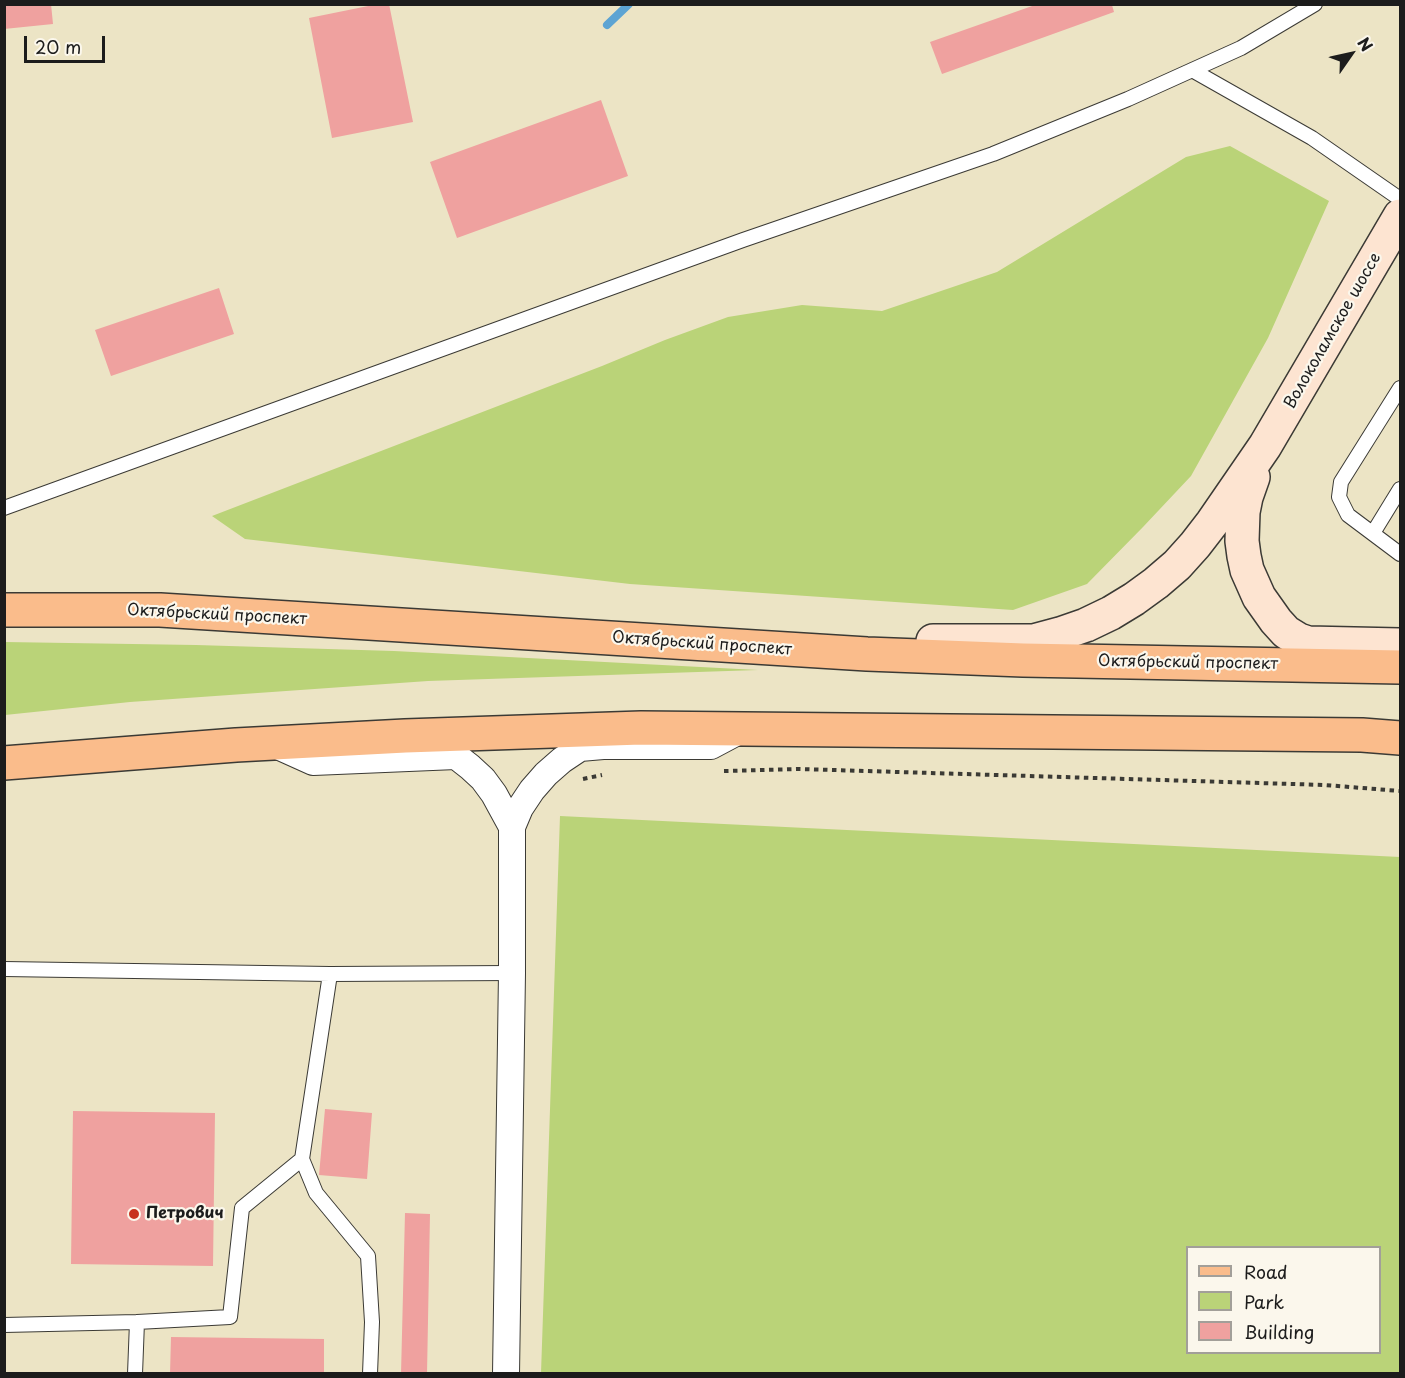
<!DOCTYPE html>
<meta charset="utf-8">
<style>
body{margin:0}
#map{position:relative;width:1405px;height:1378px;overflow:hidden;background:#ece4c5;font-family:"Playpen Sans",sans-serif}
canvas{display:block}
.frame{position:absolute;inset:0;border:6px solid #1c1c1c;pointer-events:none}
.legend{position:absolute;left:1186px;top:1246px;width:195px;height:108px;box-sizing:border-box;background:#fbf7ec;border:2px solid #a29f99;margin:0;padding:8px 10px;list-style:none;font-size:18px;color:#1c1c1c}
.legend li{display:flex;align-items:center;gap:12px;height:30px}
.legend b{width:30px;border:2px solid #a29f99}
.north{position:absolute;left:1321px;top:24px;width:60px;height:60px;-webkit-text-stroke:4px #fbf7ec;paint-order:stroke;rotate:56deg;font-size:16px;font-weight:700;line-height:24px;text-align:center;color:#1c1c1c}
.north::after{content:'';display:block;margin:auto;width:21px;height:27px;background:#1c1c1c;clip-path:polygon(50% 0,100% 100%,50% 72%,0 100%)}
.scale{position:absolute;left:24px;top:36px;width:81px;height:27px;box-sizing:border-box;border:3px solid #1c1c1c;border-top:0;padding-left:8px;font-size:18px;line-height:21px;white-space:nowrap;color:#1c1c1c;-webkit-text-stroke:4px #fbf7ec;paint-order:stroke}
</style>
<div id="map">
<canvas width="1405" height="1378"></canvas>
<div class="frame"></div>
<ul class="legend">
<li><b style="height:8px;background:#fabc8b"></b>Road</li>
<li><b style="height:16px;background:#bad378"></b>Park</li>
<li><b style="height:16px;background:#efa19f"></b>Building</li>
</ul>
<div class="north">N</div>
<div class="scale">20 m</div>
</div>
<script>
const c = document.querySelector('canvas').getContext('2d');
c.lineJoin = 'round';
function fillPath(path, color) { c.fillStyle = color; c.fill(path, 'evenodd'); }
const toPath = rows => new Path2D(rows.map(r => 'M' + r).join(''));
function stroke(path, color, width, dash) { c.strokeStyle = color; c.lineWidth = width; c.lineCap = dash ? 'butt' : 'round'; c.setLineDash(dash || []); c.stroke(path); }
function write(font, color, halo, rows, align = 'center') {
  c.font = font + ' "Playpen Sans",sans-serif'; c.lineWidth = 4.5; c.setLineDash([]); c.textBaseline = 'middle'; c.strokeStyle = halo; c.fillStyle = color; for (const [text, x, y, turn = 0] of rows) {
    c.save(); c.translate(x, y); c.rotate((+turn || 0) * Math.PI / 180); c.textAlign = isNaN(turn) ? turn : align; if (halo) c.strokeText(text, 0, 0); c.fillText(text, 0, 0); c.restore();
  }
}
fillPath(toPath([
 [1230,146,1329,201,1268,338,1191,476,1143,527,1087,584,1013,610,630,584,245,539,212,516,602,366,665,340,728,317,802,305,882,311,997,272,1186,157],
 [5,642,196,645,394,651,758,670,428,681,130,702,5,715],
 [560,816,1400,857,1400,1373,541,1373],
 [1188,1248,1380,1248,1380,1352,1188,1352]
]), '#bad378');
stroke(toPath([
 [607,25,629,4]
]), '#5da4d3', 8);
fillPath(toPath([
 [4,4,51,4,53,24,4,29],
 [378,4,389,4,413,122,332,138,309,18],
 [1035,5,1112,5,1114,12,942,74,930,42],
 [601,100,628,176,457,238,430,162],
 [219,288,234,334,111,376,95,330],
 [325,1109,372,1113,367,1179,319,1175],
 [73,1111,215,1113,213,1266,71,1264],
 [405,1213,430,1214,427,1374,401,1374],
 [171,1337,324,1339,324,1374,170,1374]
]), '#efa19f');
const lane = toPath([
 [1192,70,1312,138,1400,199],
 [1400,388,1341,482,1339,497,1348,515,1400,554],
 [4,508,743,240,993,154,1128,99,1241,48,1315,4],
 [1373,533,1400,489],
 [4,969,330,974],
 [4,1325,137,1322],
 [135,1374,137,1322,230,1317,242,1208,302,1159],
 [370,1374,372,1322,368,1256,316,1193,302,1159,330,974,512,973]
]);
const street = toPath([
 [273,744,313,762,456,756,470,767,483,779,494,794,512,827],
 [506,1374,512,973,512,827,520,808,532,790,546,774,562,760,580,748,603,746,711,746,743,729]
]);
const secondary = toPath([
 [1253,477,1246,497,1243,512,1242,541,1244,556,1247,570,1259,597,1276,621,1286,632,1299,640,1308,643,1400,645],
 [933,641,1034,641,1060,634,1086,625,1111,613,1134,599,1156,583,1177,565,1195,545,1212,523,1265,446,1400,216]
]);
const primary = toPath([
 [4,610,160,610,867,654,1023,660,1400,667],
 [4,763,236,745,405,736,641,728,1362,735,1400,738]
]);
stroke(lane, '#3b3a35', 16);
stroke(street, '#3b3a35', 28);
stroke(secondary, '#3b3a35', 36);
stroke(primary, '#3b3a35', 36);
stroke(toPath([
 [724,771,800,769,1325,785,1400,791],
 [583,779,602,775]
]), '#3b3a35', 4, [4.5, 4.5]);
stroke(lane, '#fff', 14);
stroke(street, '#fff', 26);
stroke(secondary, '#fde4d1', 33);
stroke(primary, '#fabc8b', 33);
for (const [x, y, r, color] of [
 [134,1214,6,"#c8321e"]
]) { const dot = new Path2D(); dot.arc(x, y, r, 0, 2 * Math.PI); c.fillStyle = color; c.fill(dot); stroke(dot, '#fbf7ec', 2); }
write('16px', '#1c1c1c', '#fbf7ec', [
 ["Волоколамское шоссе",1333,331,-60],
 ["Октябрьский проспект",217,615,3],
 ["Октябрьский проспект",702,644,4],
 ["Октябрьский проспект",1188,663,1]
]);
write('bold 16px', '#1c1c1c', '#fbf7ec', [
 ["Петрович",146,1214]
], 'left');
</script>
